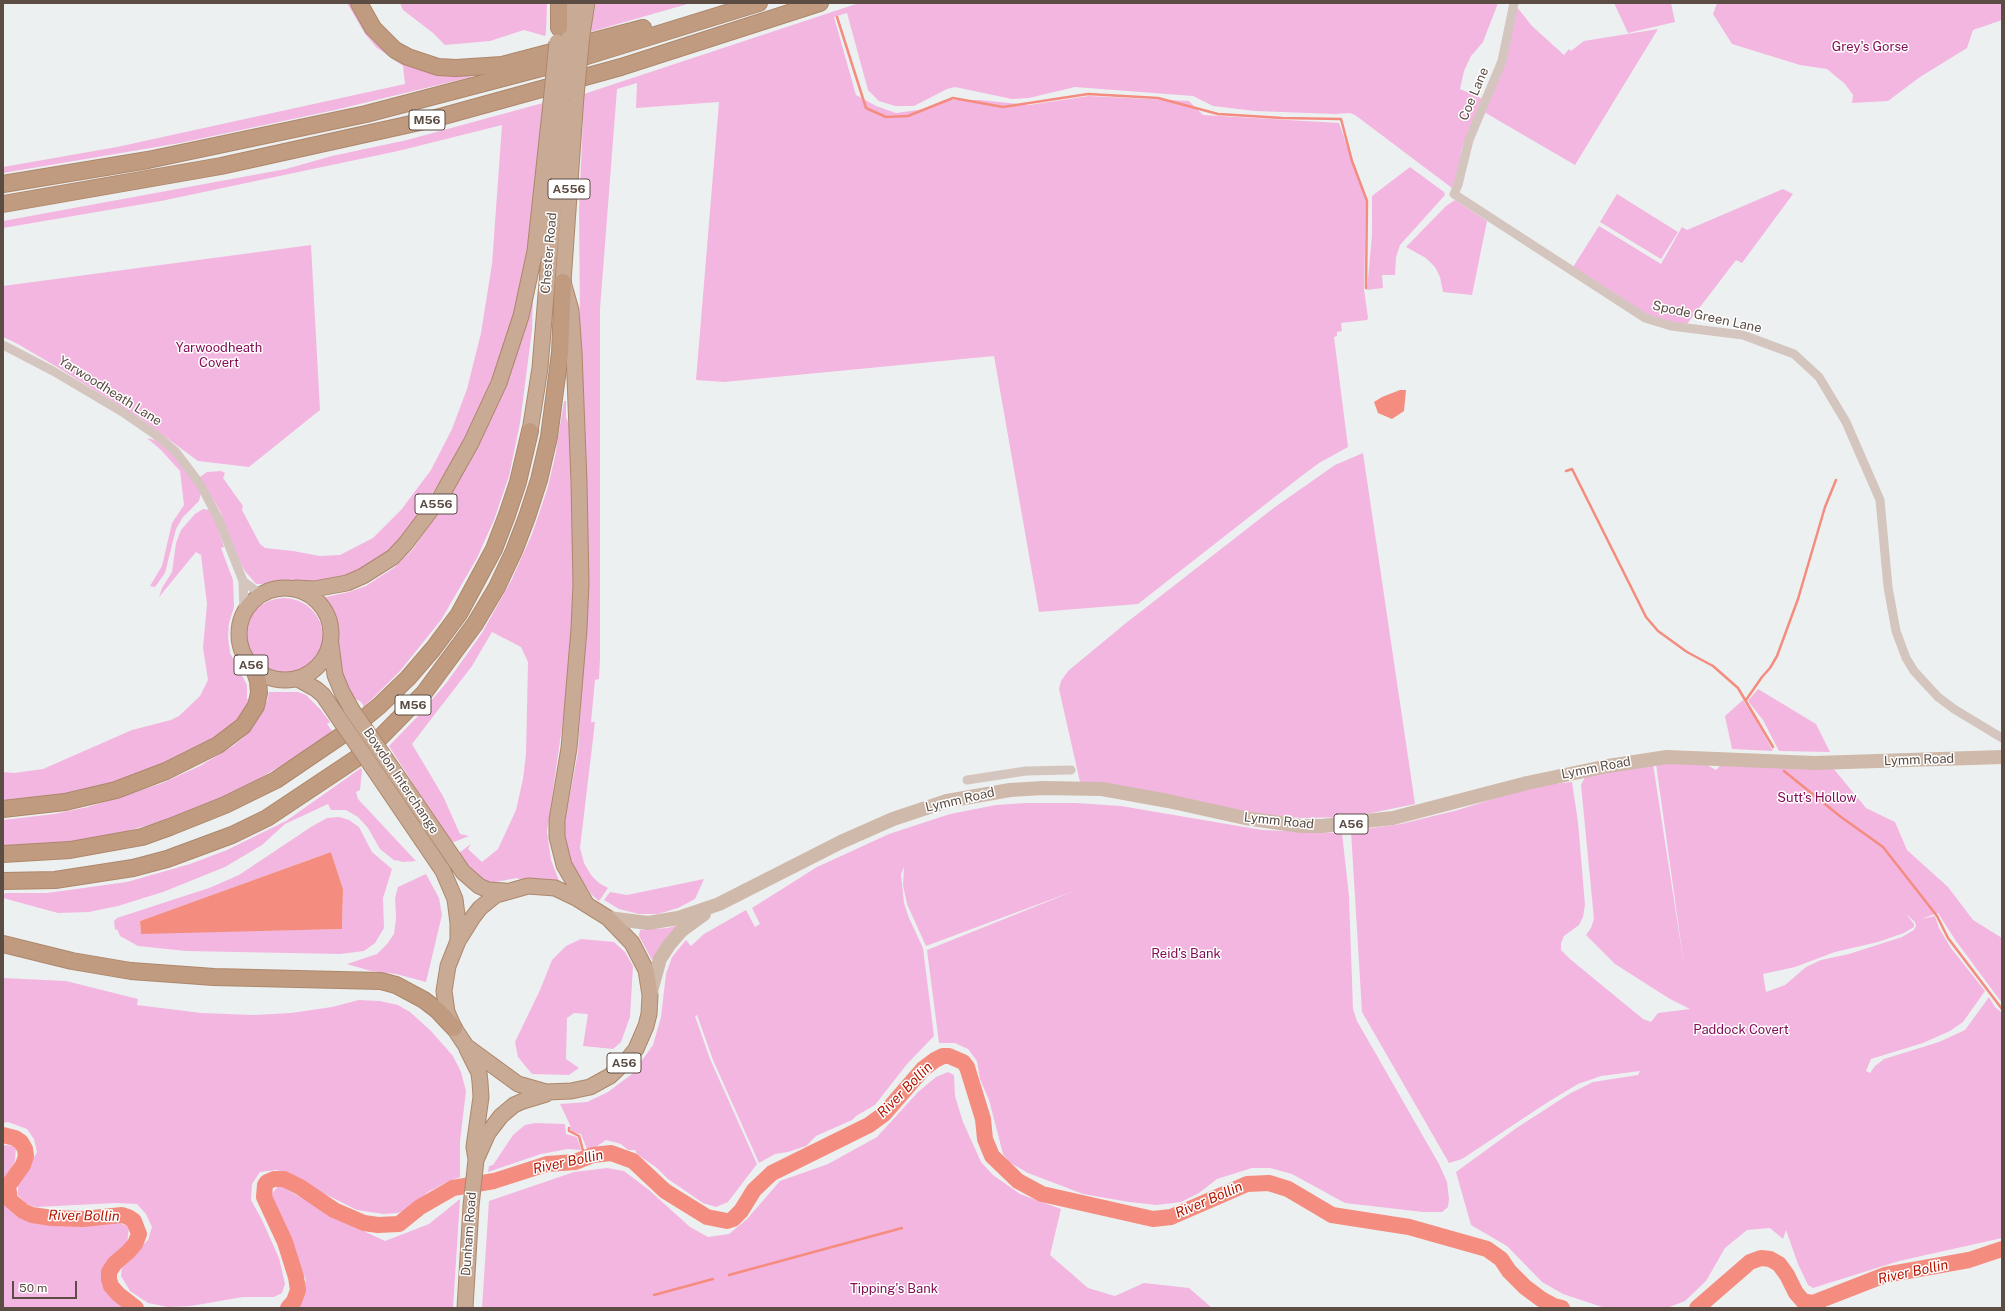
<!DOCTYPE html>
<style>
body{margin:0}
#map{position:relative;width:2005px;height:1311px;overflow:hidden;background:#edf0f0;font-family:"Public Sans",sans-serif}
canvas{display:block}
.frame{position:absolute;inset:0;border:4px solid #5c4d44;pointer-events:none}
.scale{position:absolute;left:12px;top:1281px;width:65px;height:18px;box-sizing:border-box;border:2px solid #5c4d44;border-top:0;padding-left:5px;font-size:12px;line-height:14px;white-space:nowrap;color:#5c4d44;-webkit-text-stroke:3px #fff;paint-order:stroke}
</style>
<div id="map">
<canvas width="2005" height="1311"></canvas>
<div class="frame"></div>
<div class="scale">50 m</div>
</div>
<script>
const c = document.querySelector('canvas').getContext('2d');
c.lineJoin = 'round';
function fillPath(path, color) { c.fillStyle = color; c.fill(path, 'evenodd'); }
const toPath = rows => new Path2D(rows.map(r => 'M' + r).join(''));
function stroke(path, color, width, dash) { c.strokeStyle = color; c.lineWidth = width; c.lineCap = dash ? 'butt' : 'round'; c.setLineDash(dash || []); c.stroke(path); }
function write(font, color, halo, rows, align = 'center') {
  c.font = font + ' "Public Sans",sans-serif'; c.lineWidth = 3; c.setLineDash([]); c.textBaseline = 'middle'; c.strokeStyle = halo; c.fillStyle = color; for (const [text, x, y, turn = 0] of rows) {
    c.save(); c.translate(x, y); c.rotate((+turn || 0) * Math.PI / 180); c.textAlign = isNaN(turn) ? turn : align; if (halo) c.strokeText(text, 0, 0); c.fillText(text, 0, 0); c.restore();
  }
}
fillPath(toPath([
 [347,3,353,3,370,34,383,49,405,63,471,75,471,77,335,110,180,143,3,173,3,167,117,147,405,84,403,66,376,47,365,34],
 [400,3,547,3,546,33,545,36,524,30,490,41,445,45,433,33,403,10],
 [596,3,691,3,590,32],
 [859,3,1498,3,1483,42,1471,56,1464,71,1460,89,1483,99,1462,148,1457,178,1452,188,1355,115,1350,113,1335,114,1255,111,1213,106,1193,96,1075,87,1029,98,1012,99,955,87,947,89,914,106,895,106,879,101,868,90,847,13,834,17,856,95,876,106,896,113,924,109,944,100,980,100,1029,105,1089,96,1189,101,1203,115,1339,123,1366,201,1364,289,1368,318,1367,320,1341,323,1342,331,1337,332,1337,336,1334,337,1348,447,1319,463,1299,478,1138,604,1039,612,994,356,724,382,696,380,719,102,636,108,637,83,617,89,600,309,600,659,599,679,595,680,591,722,595,722,580,848,584,863,591,875,599,883,608,888,599,901,592,895,580,877,578,878,569,858,565,843,564,827,578,752,583,670,579,209,584,94],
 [1614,3,1671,3,1675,22,1628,33],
 [1717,3,2002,3,2002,20,1973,30,1967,48,1920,77,1888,101,1852,103,1853,95,1845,84,1827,69,1800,65,1732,44,1713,14],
 [1517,7,1532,26,1564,55,1569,49,1571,51,1584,41,1658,29,1575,165,1484,112],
 [543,103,529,244,512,323,501,357,478,412,456,456,407,533,383,556,351,574,335,580,303,584,256,584,245,571,239,561,220,511,200,477,207,472,221,471,225,473,223,478,243,506,242,510,260,544,265,548,293,551,320,556,340,555,373,538,401,510,431,470,452,429,467,389,481,333,492,264,502,125,398,151,161,201,3,228,3,221,286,169,332,156,407,140],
 [1410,167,1444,192,1445,195,1400,245,1396,257,1395,275,1382,275,1383,288,1367,290,1372,235,1372,196],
 [1783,189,1793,194,1742,263,1736,260,1687,324,1667,322,1640,312,1573,267,1599,226,1661,264,1682,227,1687,230],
 [1617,194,1678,232,1661,259,1600,222],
 [1455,200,1487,221,1472,295,1443,292,1440,277,1435,267,1426,258,1406,247,1446,206],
 [311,245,320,410,249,467,198,461,141,419,57,367,16,343,3,337,3,286],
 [531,298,533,299,532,330,520,423,509,476,494,520,477,558,441,620,400,671,364,707,361,702,356,699,354,701,340,672,336,644,337,630,333,616,321,598,349,592,366,586,395,567,413,549,429,526,464,472,485,431,524,334],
 [564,401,566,401,566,417,570,427,574,557,572,627,566,699,547,832,551,860,560,883,540,879,521,880,517,878,490,883,480,877,466,864,460,856,460,852,471,844,468,849,482,862,498,849,516,810,523,779,526,754,528,662,521,647,492,632,472,666,412,744,443,796,460,834,469,836,454,842,449,840,389,746,419,715,447,682,482,633,512,579,532,534,547,490,555,457],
 [147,438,155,440,168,450,190,473,201,493,199,501,183,517,176,529,165,573,155,587,150,586,162,566,172,523,184,505,180,471,161,450],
 [1363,453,1415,804,1352,817,1301,818,1258,814,1080,782,1059,689,1061,681,1068,671,1126,623,1275,507,1335,465],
 [203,509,210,510,216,522,224,547,221,548,233,580,234,607,229,623,228,637,230,653,247,685,247,699,250,700,241,716,221,735,186,754,146,771,100,787,56,797,3,803,3,772,14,773,43,769,132,730,171,720,179,716,200,696,208,680,203,648,207,604,201,555,196,552,159,597,162,588,172,572,176,543,181,530,195,514],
 '245 637a39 39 0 1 1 78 0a39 39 0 1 1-78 0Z',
 [1758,689,1816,724,1830,752,1779,751,1763,720,1748,701],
 [269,692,298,692,306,695,320,709,330,722,327,724,333,732,296,757,255,781,217,800,166,820,109,836,76,841,49,844,3,846,3,820,54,814,88,807,160,784,200,766,233,746,244,737,260,715,264,701,267,702],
 [1743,700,1754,717,1773,751,1732,749,1725,716],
 [1688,762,1707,765,1716,770,1724,762,1833,768,1866,808,1895,822,1907,850,1948,887,1973,920,2002,938,2002,1003,1956,941,1938,913,1921,919,1935,916,1939,928,1951,948,1985,991,1963,1022,1950,1031,1923,1043,1871,1059,1866,1071,1870,1073,1875,1066,1884,1059,1939,1042,1965,1030,1989,997,1995,1007,2002,1013,2002,1238,1899,1261,1813,1288,1808,1285,1798,1264,1786,1230,1783,1239,1770,1228,1747,1230,1725,1248,1706,1281,1685,1301,1667,1308,1605,1308,1563,1294,1542,1282,1507,1246,1471,1225,1456,1172,1515,1129,1569,1094,1593,1082,1638,1075,1640,1071,1601,1076,1578,1084,1548,1102,1462,1159,1449,1163,1362,1012,1351,831,1401,824,1458,810,1534,786,1572,782,1578,822,1585,905,1583,917,1579,925,1564,936,1561,943,1561,950,1570,959,1643,1019,1651,1022,1658,1013,1690,1009,1670,999,1615,964,1586,935,1591,928,1594,919,1581,785,1585,777,1653,764,1684,965,1656,764],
 [1906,914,1915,922,1916,926,1914,930,1902,937,1849,954,1821,960,1806,967,1785,985,1766,992,1763,974,1795,967,1835,952,1878,942,1904,933,1914,927,1914,924],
 [361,768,362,770,360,790,356,792,358,799,416,861,403,862,396,860,395,861,380,849,368,828,358,817,346,810,331,810,328,804,285,824,262,845,225,867,163,892,118,906,89,912,58,913,3,898,5,893,47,893,127,882,190,864,227,850,286,821],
 [1025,803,1076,803,1121,806,1262,830,1342,833,1349,896,1353,1009,1357,1021,1439,1164,1447,1182,1449,1199,1448,1207,1442,1212,1423,1212,1345,1203,1292,1174,1270,1168,1252,1168,1217,1179,1199,1193,1181,1202,1157,1205,1129,1202,1083,1194,1028,1173,1009,1162,1003,1154,989,1100,980,1079,977,1061,968,1049,955,1043,939,1043,927,950,1074,891,926,946,907,904,903,885,904,867,901,874,904,903,909,918,923,948,934,1036,907,1064,875,1105,856,1116,852,1120,816,1136,806,1146,788,1152,775,1154,759,1163,713,1060,697,1015,695,1016,710,1059,757,1164,728,1202,716,1207,703,1203,668,1179,657,1168,637,1154,635,1150,628,1150,621,1144,606,1140,593,1149,587,1149,581,1134,571,1132,570,1125,560,1104,587,1102,608,1092,632,1074,653,1045,661,1017,666,974,672,957,686,940,691,946,704,934,746,910,755,927,760,924,752,908,817,867,889,834,950,814,996,805],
 [339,817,349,820,359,827,372,852,392,869,383,898,384,928,375,943,364,951,340,954,186,951,138,946,120,936,117,929,115,930,114,921,117,918,209,888,239,875,311,827,327,818],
 [331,852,343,889,342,929,141,933,140,921],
 [426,874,439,898,442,915,426,982,396,974,371,971,347,964,377,954,387,944,394,934,396,918,395,898,398,887],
 [704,879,695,899,678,908,658,914,639,914,619,909,604,900,610,892,627,895],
 [678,925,654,961,652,960,639,936,640,930,668,928],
 [581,939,614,942,625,952,633,966,630,1017,621,1042,613,1049,583,1046,588,1014,574,1013,567,1018,566,1059,579,1068,569,1075,532,1074,518,1057,515,1042,540,990,552,960,566,946],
 [3,978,66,981,138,999,137,1005,201,1013,254,1015,291,1013,332,1007,359,1000,380,1001,398,1005,410,1012,431,1031,453,1056,461,1072,466,1091,460,1141,460,1177,445,1183,428,1192,406,1210,398,1213,383,1214,357,1210,313,1188,290,1173,276,1170,260,1172,252,1184,251,1200,262,1220,279,1258,285,1284,282,1293,274,1297,243,1297,191,1306,168,1307,148,1303,130,1291,121,1276,122,1265,148,1240,152,1227,146,1214,137,1204,116,1203,36,1207,26,1204,18,1195,18,1185,37,1152,34,1139,27,1129,8,1122,3,1123],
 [948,1072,954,1075,955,1096,963,1122,981,1162,993,1175,1020,1194,1061,1209,1050,1255,1088,1288,1115,1296,1144,1283,1189,1288,1212,1308,482,1308,489,1201,574,1172,607,1168,624,1171,649,1190,690,1227,708,1237,729,1234,747,1219,780,1181,828,1164,877,1137,918,1092,936,1077],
 [535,1123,565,1124,566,1134,577,1137,581,1150,568,1149,541,1154,488,1172,489,1166,493,1165,513,1135,525,1125],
 [3,1145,16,1146,15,1161,3,1182],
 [279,1185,342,1221,385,1241,429,1224,460,1199,453,1308,291,1308,306,1280,270,1196],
 [3,1188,16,1215,102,1215,129,1227,127,1245,105,1274,136,1308,3,1308]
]), '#f3b6e1');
fillPath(toPath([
 [1400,390,1406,390,1404,411,1392,419,1378,413,1374,402,1382,397],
 [331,852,343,889,342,929,141,934,140,921]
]), '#f48c7f');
stroke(toPath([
 [837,17,866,108,886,117,908,116,953,98,1003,107,1088,94,1158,98,1218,114,1282,118,1341,119,1352,161,1367,201,1366,288],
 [1566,471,1572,469,1646,617,1658,631,1687,652,1713,666,1738,688,1773,747],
 [1746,700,1762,677,1770,668,1777,656,1798,599,1825,507,1836,480],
 [1784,771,1841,817,1883,847,1937,916,1948,938,2002,1009],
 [569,1128,569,1131,579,1136,585,1158],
 [729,1275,902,1228],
 [654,1295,713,1279]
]), '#f48c7f', 2.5);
stroke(toPath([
 [3,1135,15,1138,21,1142,25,1149,26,1156,23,1165,8,1186,10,1200,23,1211,32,1215,52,1218,83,1219,122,1215,128,1217,134,1221,139,1234,135,1244,128,1252,115,1263,109,1272,109,1279,111,1286,118,1294,136,1308],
 [288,1308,294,1301,298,1290,296,1277,285,1242,264,1197,265,1185,267,1182,274,1179,284,1179,300,1187,334,1210,364,1223,378,1225,399,1224,420,1207,453,1188,494,1181,547,1164,575,1162,593,1155,611,1153,633,1161,665,1191,707,1217,727,1221,733,1219,741,1211,754,1190,772,1173,869,1125,884,1114,923,1069,935,1060,943,1056,949,1056,963,1062,967,1067,983,1119,985,1139,992,1156,1018,1181,1042,1194,1153,1219,1171,1217,1247,1184,1269,1183,1288,1189,1332,1215,1409,1227,1487,1249,1501,1259,1509,1271,1525,1287,1541,1299,1554,1306,1562,1308],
 [1697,1308,1750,1262,1761,1258,1770,1259,1779,1264,1787,1275,1796,1293,1803,1301,1813,1303,1885,1275,1969,1260,2002,1249]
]), '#f48c7f', 16);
const trunk = toPath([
 [582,34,587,3],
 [569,38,574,3],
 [576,96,563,282,571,310,574,352,579,482,581,584,579,629,569,748,557,820,557,837,564,865,587,905],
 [530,431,540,368,562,100],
 '239 634a46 46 0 1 1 92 0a46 46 0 1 1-92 0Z',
 [296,588,314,589,347,583,363,576,393,557,406,543,440,498,471,443,499,383,521,316,535,251,551,103],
 [331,645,335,675,342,692,352,710],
 [298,679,316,689,323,695,340,720],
 [383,755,463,872,479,886,488,890,505,891],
 [371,765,443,871,455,899,458,923,458,941],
 [528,886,555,888,576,898,608,918,632,943,646,970,650,995,649,1014,646,1026,636,1049,628,1059,610,1076,590,1087,571,1091,546,1092,518,1084,466,1046,454,1028,447,1012,444,991,448,966,458,941,473,917,480,908,496,895,528,886],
 [467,1049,479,1073,480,1082,481,1097,474,1147,476,1159],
 [465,1308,471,1206,476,1160,488,1133,501,1116,514,1105,523,1101,546,1094]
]);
const motorway = toPath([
 [359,3,373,28,395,50,408,57,438,67,456,68,502,65,643,28],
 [559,28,559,3],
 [3,184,148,160,366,114,587,56,759,3],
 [3,204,221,166,429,120,621,67,820,3],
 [3,809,65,802,116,790,166,771,218,745,243,726,256,706,259,693,258,681,254,669],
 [3,854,70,850,142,837,170,827,225,805,276,780,351,729,379,706,408,678,433,649,459,614,494,549,507,515,518,482,530,431],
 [3,881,55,880,133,868,167,859,232,835,267,818,366,752,424,693,475,624,497,587,514,551,527,517,539,480,549,437,560,353,563,282],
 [3,944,72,961,131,971,214,977,381,981,396,985,424,1000,437,1010,454,1028]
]);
stroke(trunk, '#ad876b', 17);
stroke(motorway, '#ad876b', 18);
stroke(toPath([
 [1514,3,1502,61,1469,140,1458,185,1454,194,1645,318,1671,326,1743,335,1794,354,1819,377,1846,422,1880,500,1888,587,1896,631,1906,658,1914,671,1938,697,1954,709,2002,738],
 [3,345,53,371,124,413,156,435,176,452,200,484,219,520,243,581,255,590,263,593],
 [243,581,244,612],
 [967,780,1026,771,1071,770]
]), '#d4c6bf', 9);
stroke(toPath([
 [608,918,648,923,678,918,719,904,841,842,893,819,947,801,1010,790,1043,788,1102,789,1168,801,1245,818,1301,826,1322,826,1393,818,1527,783,1608,766,1667,757,1815,763,2002,757],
 [650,995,660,959,669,945,682,930,704,914]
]), '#cfb9aa', 14);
stroke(trunk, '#c8aa95', 15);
stroke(motorway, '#c19b80', 16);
const trunkBridge = toPath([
 [576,96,582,34],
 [562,100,569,38],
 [551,103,557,42],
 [352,710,383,755],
 [340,720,371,765]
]);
stroke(trunkBridge, '#ad876b', 17, []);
stroke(trunkBridge, '#c8aa95', 15);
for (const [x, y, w] of [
 [427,120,36],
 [569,189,42],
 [436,504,42],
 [251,665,34],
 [413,705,36],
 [1351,824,34],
 [624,1063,34]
]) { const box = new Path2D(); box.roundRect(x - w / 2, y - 10, w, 20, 3); c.fillStyle = '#fff'; c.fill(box); stroke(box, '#5c4d44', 1); }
write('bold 12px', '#5c4d44', null, [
 ["M56",427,120],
 ["A556",569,189],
 ["A556",436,504],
 ["A56",251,665],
 ["M56",413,705],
 ["A56",1351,824],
 ["A56",624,1063]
]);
write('13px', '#840e55', '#fff', [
 ["Grey's Gorse",1870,47],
 ["Yarwoodheath",219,348],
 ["Covert",219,363],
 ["Sutt's Hollow",1817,798],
 ["Reid's Bank",1186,954],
 ["Paddock Covert",1741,1030],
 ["Tipping's Bank",894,1289]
]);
write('13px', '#5c4d44', '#fff', [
 ["Coe Lane",1474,94,-67],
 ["Chester Road",549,253,-85],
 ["Spode Green Lane",1707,317,12],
 ["Yarwoodheath Lane",110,391,32],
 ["Lymm Road",1919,760,-2],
 ["Lymm Road",1596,768,-11],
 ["Bowdon Interchange",401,781,56],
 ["Lymm Road",960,800,-13],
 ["Lymm Road",1279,821,6],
 ["Dunham Road",469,1234,-86]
]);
write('italic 14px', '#b31400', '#fff', [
 ["River Bollin",905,1090,-45],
 ["River Bollin",568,1162,-12],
 ["River Bollin",1209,1200,-23],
 ["River Bollin",84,1216,1],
 ["River Bollin",1913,1272,-12]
]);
</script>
